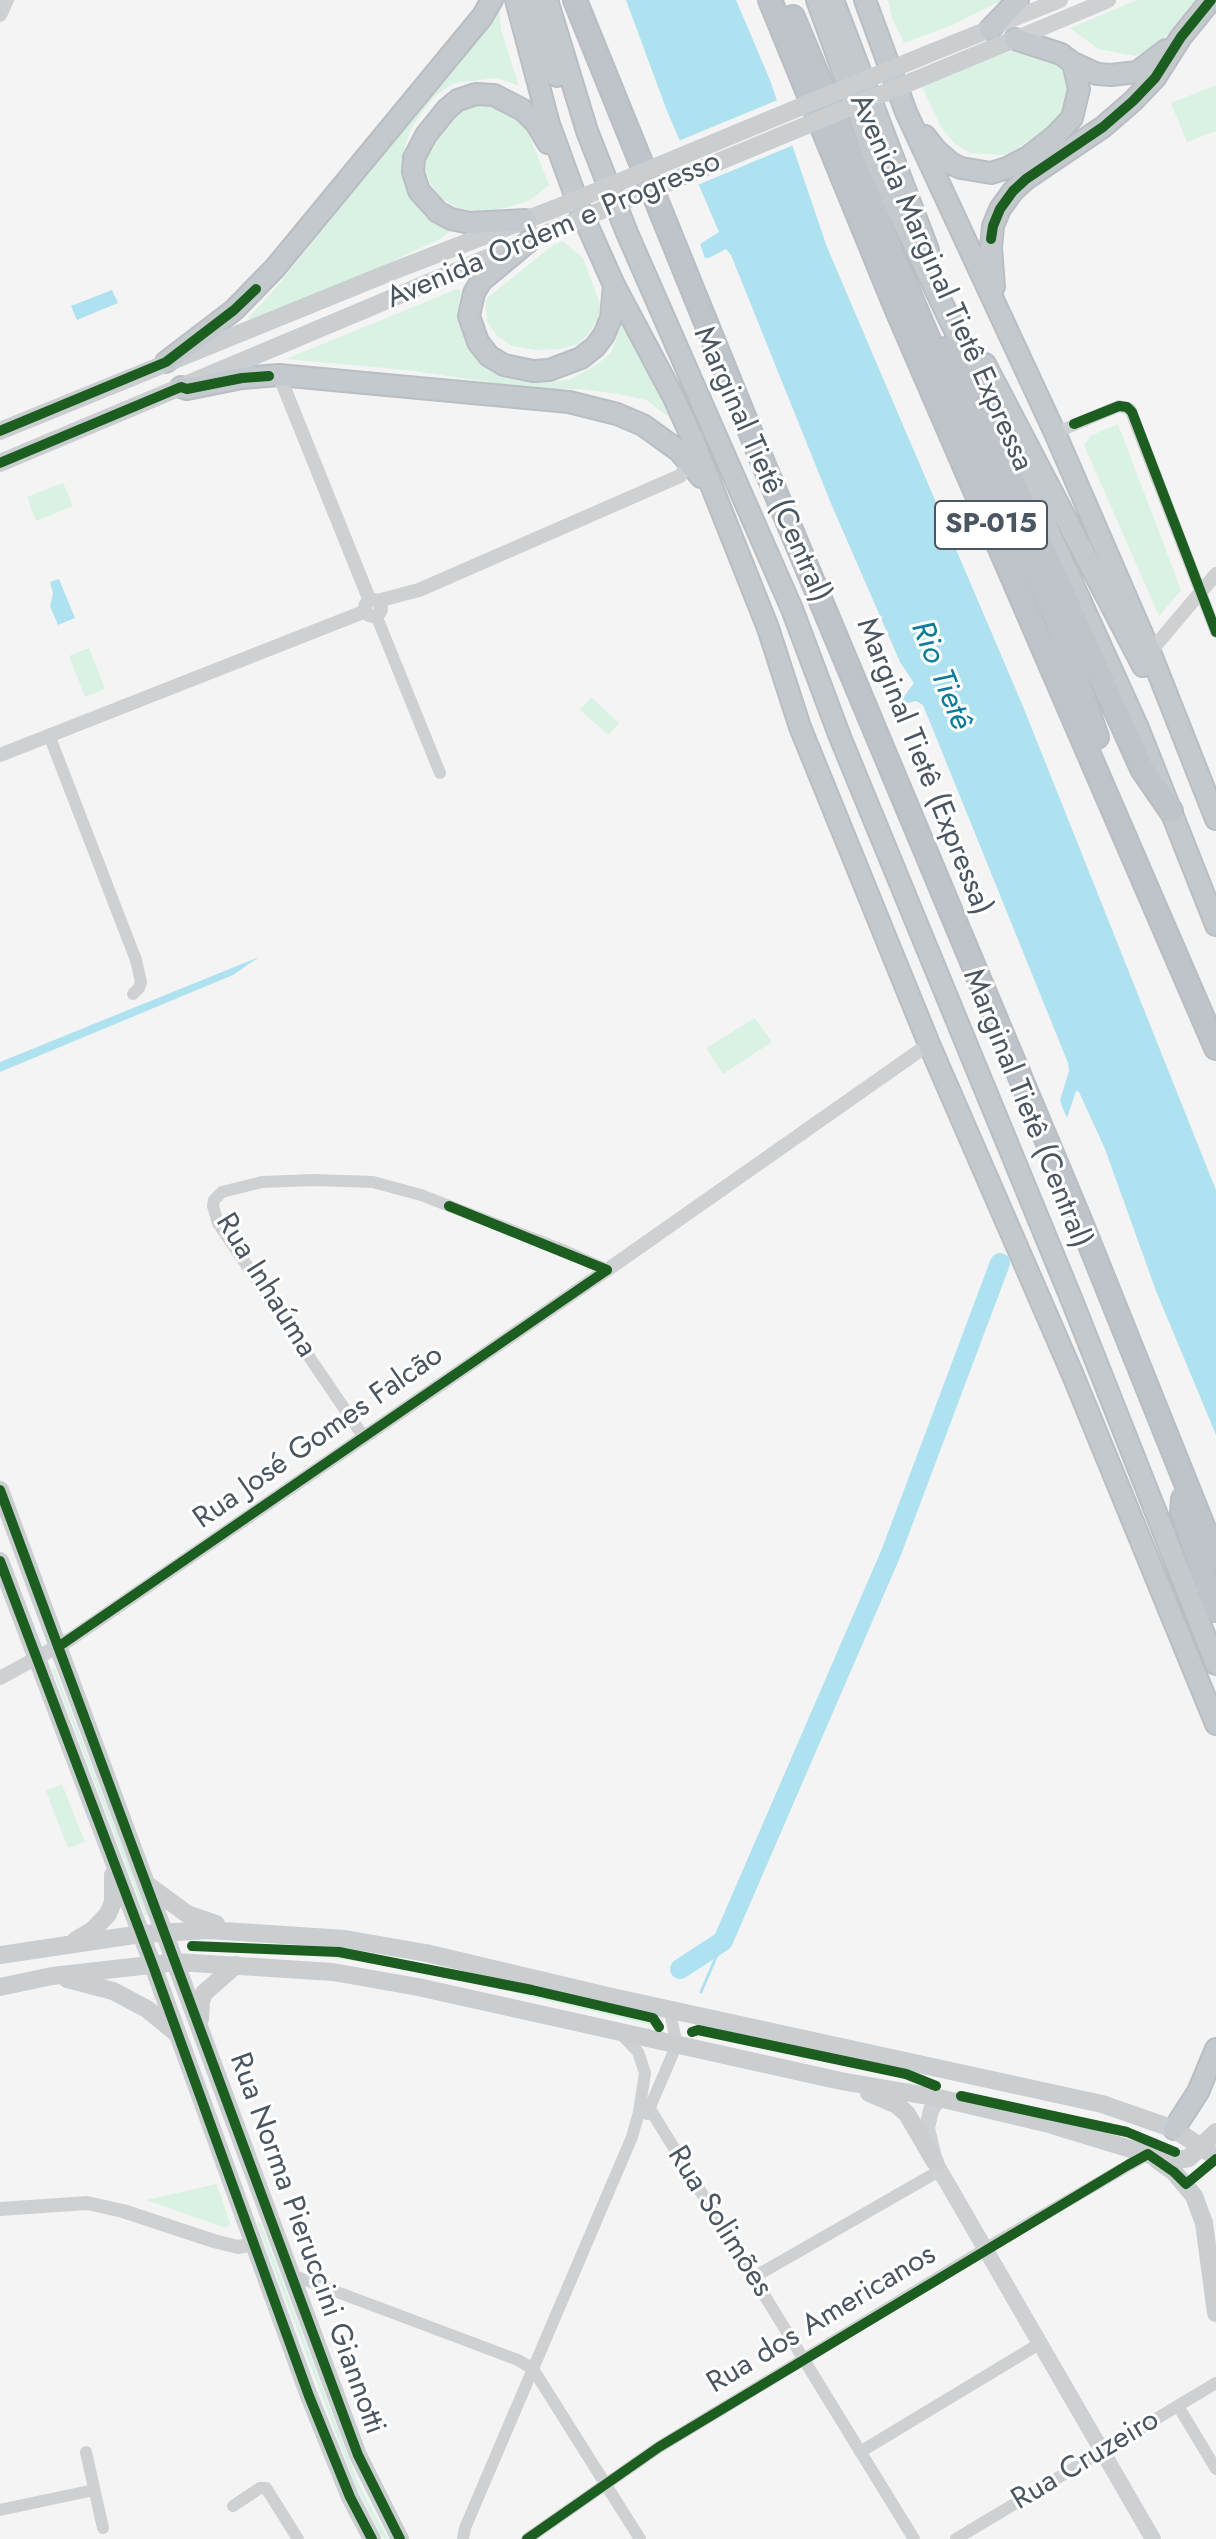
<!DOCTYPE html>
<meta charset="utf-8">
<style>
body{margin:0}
canvas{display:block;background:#f4f4f4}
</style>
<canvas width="1216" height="2539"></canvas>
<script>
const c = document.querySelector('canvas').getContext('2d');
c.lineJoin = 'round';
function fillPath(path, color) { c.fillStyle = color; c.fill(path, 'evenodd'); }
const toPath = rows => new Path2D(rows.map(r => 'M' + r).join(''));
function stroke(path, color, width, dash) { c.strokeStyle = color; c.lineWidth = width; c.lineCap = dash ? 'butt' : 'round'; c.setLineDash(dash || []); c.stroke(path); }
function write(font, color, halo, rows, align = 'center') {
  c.font = font + ' Jost,sans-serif'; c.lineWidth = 6; c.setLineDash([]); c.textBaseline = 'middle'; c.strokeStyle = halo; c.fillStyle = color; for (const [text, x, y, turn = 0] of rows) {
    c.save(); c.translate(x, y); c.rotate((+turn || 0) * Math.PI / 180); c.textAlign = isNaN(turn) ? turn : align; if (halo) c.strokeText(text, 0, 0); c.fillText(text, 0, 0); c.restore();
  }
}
fillPath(toPath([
 [888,0,1003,0,952,25,904,43,892,18],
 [1137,0,1195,0,1161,43,1135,56,1098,49,1070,28],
 [499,7,501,30,519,86,497,78,454,83,435,96,423,111,411,129,405,146,405,173,421,209,425,216,450,231,440,239,369,272,250,320,248,318,274,290,491,22],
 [1026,48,1059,55,1076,83,1067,113,1012,152,1002,155,970,153,954,143,941,127,922,87,1003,54],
 [1216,85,1216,131,1187,142,1171,103],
 [495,102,524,122,549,185,529,201,497,210,478,212,456,207,441,198,430,183,425,168,428,148,437,132,460,109,475,103],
 [562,241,583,258,600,304,598,319,589,333,578,344,560,349,536,350,512,346,496,335,487,321,485,300,553,245],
 [457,289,461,290,457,318,465,343,489,367,514,378,542,381,569,380,595,366,611,353,623,321,669,417,646,400,618,394,582,389,536,389,407,370,286,359],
 [1118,424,1181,590,1159,616,1084,445,1090,436],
 [63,483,73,506,36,521,27,497],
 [89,648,105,689,85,697,69,656],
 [591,697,619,723,608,735,580,710],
 [755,1018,772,1042,723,1074,706,1048],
 [54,1667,148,1915,145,1915,52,1669],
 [62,1784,85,1842,68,1848,46,1791],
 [218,1942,302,1946,414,1962,660,2019,659,2027,486,1986,378,1964,300,1954,194,1950,191,1942],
 [217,2184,230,2224,226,2228,146,2200],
 [260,2222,358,2483,388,2539,384,2539,380,2533,355,2484,257,2223]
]), '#d9f2e3');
fillPath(toPath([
 [626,0,736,0,770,80,827,247,1022,704,1216,1190,1216,1435,1156,1291,1105,1149,1079,1092,1076,1091,1067,1118,1063,1109,1060,1100,1069,1071,1068,1063,923,705,916,701,887,708,903,698,914,683,900,662,832,506,731,255,726,249,709,258,705,258,700,244,719,232,667,111],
 [112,290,118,303,77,320,71,306],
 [59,579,75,618,58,625,50,606,53,593,50,582],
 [259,957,233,975,0,1072,0,1062]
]), '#aee2f0');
fillPath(toPath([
 [780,99,796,144,695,186,676,142]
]), '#f4f4f4');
stroke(toPath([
 [701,1992,723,1941]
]), '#aee2f0', 3);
stroke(toPath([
 [680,1969,723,1941,891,1553,1000,1263]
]), '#aee2f0', 20);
const trunk = toPath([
 [516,0,549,124,580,209,614,285,673,396,694,442,768,628,800,727,929,1044,1072,1373,1216,1724],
 [531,0,557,76],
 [547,0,587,131,627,233,792,609,840,737,1071,1298,1216,1664],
 [817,0,881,176,1006,437,1138,728,1216,925],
 [833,0,928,250],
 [865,0,906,112,1055,433,1150,652,1216,819],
 [990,29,1018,0],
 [1015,39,1061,54,1073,63,1097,74,1111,75,1137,72,1166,50],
 [925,136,936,150,952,164,961,168,991,173,1007,168,1028,157,1055,136,1072,118,1079,89,1073,63],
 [526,220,470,223,451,219,438,212,419,191,413,172,414,158,426,135,447,109,458,100,476,94,494,95,523,110,536,123,548,143],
 [528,242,481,281,474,293,469,316,478,342,489,356,504,365,533,371,549,370,581,358,595,347,604,335,611,318,614,285],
 [994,287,991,248,993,226,1000,209,1013,191,1026,179,1103,127,1133,101,1155,78,1181,37,1211,0],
 [166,362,234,310,275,268,482,17,492,0],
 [985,364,1143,666],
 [181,387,187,389,242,378,279,375,569,402,617,414,643,425,679,451,701,477],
 [1174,2129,1198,2092,1216,2049]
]);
const motorway = toPath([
 [575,0,756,446,1080,1220,1216,1558],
 [770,0,896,308,1216,1048],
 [793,17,928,338,1058,624,1097,737],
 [945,349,976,400,1142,769,1171,811],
 [1183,1499,1182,1512,1216,1610]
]);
stroke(trunk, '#b9bec3', 24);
stroke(motorway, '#b9bec3', 26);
stroke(toPath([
 [1055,433,1119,406,1130,409,1216,632],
 [376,615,440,773],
 [49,735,136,960,141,982,139,988,133,994],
 [363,1436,218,1223,213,1206,214,1200,222,1192,262,1182,314,1180,373,1182,421,1195,563,1250,607,1270],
 [650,2109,914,2539],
 [647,2114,677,2044,669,2009],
 [292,2275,518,2360,533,2369,640,2539],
 [754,2277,939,2171],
 [1178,2406,1216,2469],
 [86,2452,103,2528],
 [860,2452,1039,2344],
 [233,2506,260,2488,266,2488,298,2539],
 [0,2510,94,2490],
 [463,2539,465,2528,632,2137,639,2112,645,2073,638,2052,621,2034],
 [527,2539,659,2447,995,2243,1148,2154],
 [956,2539,1216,2383]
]), '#ced0d2', 12);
stroke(toPath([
 [0,15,7,0],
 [279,375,370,601],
 '365 608a8 8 0 1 1 16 0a8 8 0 1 1-16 0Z',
 [377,601,419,590,680,476,690,463],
 [1150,652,1216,574],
 [0,755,366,611],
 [0,1678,69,1640,607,1270,929,1044],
 [0,2209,87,2203,123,2211,214,2241,238,2247,255,2244]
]), '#ced0d2', 14);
stroke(toPath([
 [995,26,1060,0],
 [1015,39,1108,0],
 [939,2098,931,2110,927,2128,935,2162,1153,2539]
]), '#ced0d4', 16);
stroke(toPath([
 [928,54,990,29],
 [935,72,1015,39],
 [0,431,393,271,554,209],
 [0,463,561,227],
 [0,1490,358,2455,400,2539],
 [0,1561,152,1963,309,2396,350,2497,372,2539],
 [149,1886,187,1914,216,1924],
 [76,1940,93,1930,108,1914,113,1902,113,1875],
 [0,1955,141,1934,209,1930,345,1939,426,1953,612,1997,1102,2104,1174,2129,1216,2157],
 [67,1979,113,1991,147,2009,175,2032],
 [0,1987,52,1976,177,1962,333,1972,418,1987,841,2081,939,2098,1045,2123,1170,2161,1189,2158,1216,2132],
 [200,2019,201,2001,204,1993,236,1965],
 [869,2093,897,2105,907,2114,935,2162],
 [1157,2160,1174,2172,1194,2196,1204,2223,1216,2313]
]), '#caced1', 18);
stroke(trunk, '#c4c9cd', 20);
stroke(motorway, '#bec4c9', 22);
stroke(toPath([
 [554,209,928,54],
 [561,227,935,72]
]), '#caced1', 18);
stroke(toPath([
 [991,239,993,226,1000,209,1013,191,1026,179,1103,127,1133,101,1155,78,1181,37,1211,0],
 [1074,424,1119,406,1127,407,1132,412,1216,632],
 [0,431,166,362,234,310,256,289],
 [0,463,181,387,187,389,242,378,269,376],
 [449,1206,607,1270],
 [0,1490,358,2455,400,2539],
 [0,1561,152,1963,309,2396,350,2497,372,2539],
 [58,1647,607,1270],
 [192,1946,339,1952,532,1990,653,2018,659,2027],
 [692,2032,698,2030,906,2074,936,2086],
 [961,2096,1127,2132,1175,2152],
 [527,2539,659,2447,1128,2165,1148,2154,1174,2172,1186,2184,1216,2159]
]), '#1b5e20', 10);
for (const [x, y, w] of [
 [991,525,112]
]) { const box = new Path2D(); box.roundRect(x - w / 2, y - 24, w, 48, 6); c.fillStyle = '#fff'; c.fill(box); stroke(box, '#4a5661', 2); }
write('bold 28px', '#4a5661', null, [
 ["SP-015",991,525]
]);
write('30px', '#4a5661', '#fff', [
 ["Avenida Ordem e Progresso",554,231,-23],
 ["Avenida Marginal Tietê Expressa",940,283,66],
 ["Marginal Tietê (Central)",761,465,66],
 ["Marginal Tietê (Expressa)",923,767,68],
 ["Marginal Tietê (Central)",1026,1109,68],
 ["Rua Inhaúma",265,1286,58],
 ["Rua José Gomes Falcão",319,1438,-35],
 ["Rua Solimões",719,2222,58],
 ["Rua Norma Pieruccini Giannotti",306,2244,70],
 ["Rua dos Americanos",822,2320,-31],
 ["Rua Cruzeiro",1086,2461,-31]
]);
write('italic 32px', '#0c7c9b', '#fff', [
 ["Rio Tietê",940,676,68]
]);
</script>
